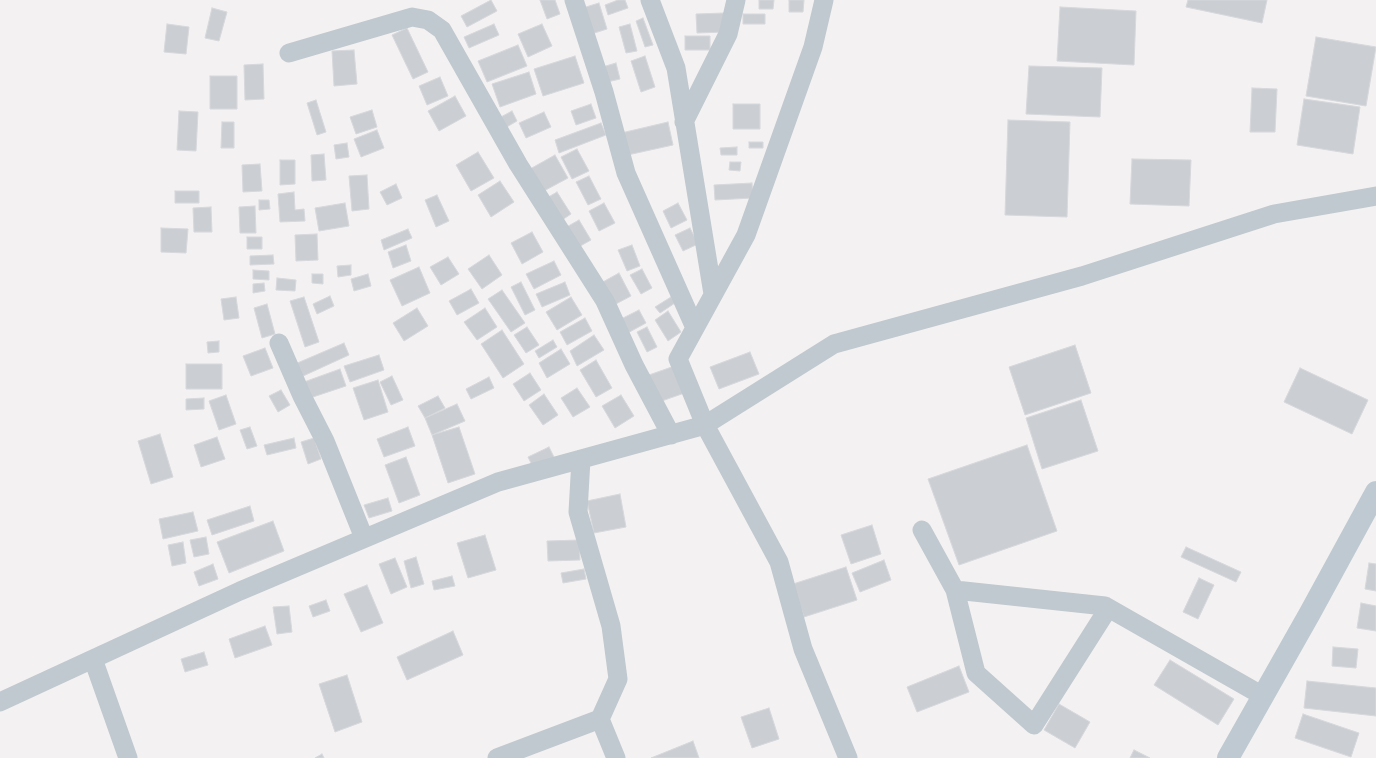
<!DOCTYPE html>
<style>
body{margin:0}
canvas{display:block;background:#f3f1f1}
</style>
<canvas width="1376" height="758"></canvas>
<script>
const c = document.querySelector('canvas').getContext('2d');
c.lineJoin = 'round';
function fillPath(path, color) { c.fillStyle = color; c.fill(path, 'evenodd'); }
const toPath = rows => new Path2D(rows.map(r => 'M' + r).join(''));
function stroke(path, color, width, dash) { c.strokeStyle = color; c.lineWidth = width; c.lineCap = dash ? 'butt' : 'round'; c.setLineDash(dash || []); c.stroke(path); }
const building = toPath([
 [491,0,497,11,467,27,461,16,491,0],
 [540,0,555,0,560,14,547,19,540,0],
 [618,0,625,0,628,8,608,15,605,5,618,0],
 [759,0,774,0,773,9,759,9,759,0],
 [789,0,804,0,803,12,789,12,789,0],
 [1188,0,1267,0,1262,23,1186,7,1188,0],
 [599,3,607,29,585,36,576,10,599,3],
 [1060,7,1136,11,1134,65,1057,61,1060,7],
 [212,8,227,12,219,41,205,38,212,8],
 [724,13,725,32,697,33,696,14,724,13],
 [743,14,765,14,765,24,743,24,743,14],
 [643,18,653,45,645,47,636,21,643,18],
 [167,24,189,27,186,54,164,52,167,24],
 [494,24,499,35,469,48,464,37,494,24],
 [542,24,552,46,528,57,518,34,542,24],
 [630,24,637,51,626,53,619,27,630,24],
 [407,28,428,72,413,79,392,35,407,28],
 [685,36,710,36,710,50,685,50,685,36],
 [1316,37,1376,47,1366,106,1306,96,1316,37],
 [518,45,527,66,487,82,478,61,518,45],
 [354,50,357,84,334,86,332,51,354,50],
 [575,56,584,83,543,96,534,69,575,56],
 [645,56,655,87,641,92,631,61,645,56],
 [616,63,620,79,603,83,599,68,616,63],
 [263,64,264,99,245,100,244,65,263,64],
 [1029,66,1102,68,1100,117,1026,114,1029,66],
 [529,72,536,94,500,107,492,84,529,72],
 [210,76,237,76,237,109,210,109,210,76],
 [440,77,448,96,427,105,419,86,440,77],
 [1252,88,1277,89,1275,132,1250,132,1252,88],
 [455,96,466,116,439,131,428,111,455,96],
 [1304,99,1360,107,1353,154,1297,145,1304,99],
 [316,100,326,132,317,135,307,103,316,100],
 [591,104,596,118,576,125,571,111,591,104],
 [733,104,760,104,760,129,733,129,733,104],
 [372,110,377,127,356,134,350,117,372,110],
 [179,111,198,112,196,151,177,150,179,111],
 [512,111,517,121,505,128,499,118,512,111],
 [544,112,551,127,526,138,519,123,544,112],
 [1008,120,1070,122,1067,217,1005,215,1008,120],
 [222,122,234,122,234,148,221,148,222,122],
 [668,122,673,145,623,156,617,134,668,122],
 [601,123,606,135,559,153,555,140,601,123],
 [377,130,384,148,361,157,354,139,377,130],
 [749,142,763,142,763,148,749,148,749,142],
 [347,143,349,157,336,159,334,145,347,143],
 [737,147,737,155,721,155,720,148,737,147],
 [577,149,589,171,572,179,561,157,577,149],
 [478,152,494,178,471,191,456,165,478,152],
 [324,154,326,180,312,181,311,155,324,154],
 [555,155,568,178,542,192,530,169,555,155],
 [1132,159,1191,160,1189,206,1130,204,1132,159],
 [280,160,295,160,295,184,280,185,280,160],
 [730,162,741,162,740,171,729,170,730,162],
 [260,164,262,191,243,192,242,165,260,164],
 [367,175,369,209,352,211,349,176,367,175],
 [589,176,601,199,588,205,576,182,589,176],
 [500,181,514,202,491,217,478,195,500,181],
 [752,183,753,198,715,200,714,185,752,183],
 [396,184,402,198,387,205,380,192,396,184],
 [175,191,199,191,199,203,175,203,175,191],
 [294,192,295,210,304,209,305,221,280,222,278,194,294,192],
 [557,192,571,214,559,222,545,199,557,192],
 [437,195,449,221,436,227,425,200,437,195],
 [259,200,269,200,270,209,259,210,259,200],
 [345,203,349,226,319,231,315,208,345,203],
 [604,203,615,223,599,231,589,211,604,203],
 [678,203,687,220,671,228,663,211,678,203],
 [255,206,256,233,240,233,239,207,255,206],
 [211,207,212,232,194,232,193,208,211,207],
 [579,220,591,240,575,249,563,229,579,220],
 [161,228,188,229,186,253,161,252,161,228],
 [690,228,698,244,683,251,675,235,690,228],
 [408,229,412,238,384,250,381,240,408,229],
 [532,232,543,252,522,264,511,243,532,232],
 [317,234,318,260,296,261,295,235,317,234],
 [247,237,262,237,262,249,247,249,247,237],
 [406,245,411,261,393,268,388,252,406,245],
 [632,245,640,266,627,271,618,250,632,245],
 [273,255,274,264,250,265,250,256,273,255],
 [489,255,502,275,482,289,468,269,489,255],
 [448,257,459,274,441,285,430,267,448,257],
 [554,261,561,275,534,289,526,274,554,261],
 [351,265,351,275,338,277,337,266,351,265],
 [419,267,430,293,402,306,390,280,419,267],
 [642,269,652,288,641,294,630,275,642,269],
 [253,270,269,271,269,280,253,279,253,270],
 [619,273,631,296,614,305,601,283,619,273],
 [312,274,323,274,323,284,312,283,312,274],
 [368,274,371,286,354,291,351,279,368,274],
 [277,278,296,280,295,291,276,290,277,278],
 [521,282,535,310,525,315,511,287,521,282],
 [565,282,570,295,542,307,536,294,565,282],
 [264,283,265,291,253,293,253,284,264,283],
 [471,289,479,303,457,315,449,301,471,289],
 [502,290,525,323,511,332,488,299,502,290],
 [330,296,334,306,317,314,313,304,330,296],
 [236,297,239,318,224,320,221,299,236,297],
 [304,297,319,342,305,347,290,301,304,297],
 [571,297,582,315,557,330,546,312,571,297],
 [671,297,675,303,660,313,655,307,671,297],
 [267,304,275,334,262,338,254,308,267,304],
 [417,308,428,326,404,341,393,323,417,308],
 [485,308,497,327,477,340,464,322,485,308],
 [639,310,646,323,624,335,617,321,639,310],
 [668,311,681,332,668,341,655,320,668,311],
 [585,318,592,331,567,345,560,332,585,318],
 [527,327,539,345,526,353,514,335,527,327],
 [647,327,657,347,647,352,637,332,647,327],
 [502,330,524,364,503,378,481,344,502,330],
 [594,335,604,350,577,366,570,351,594,335],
 [553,340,557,347,539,358,535,351,553,340],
 [219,341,219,352,208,353,207,342,219,341],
 [344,343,349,355,301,377,295,364,344,343],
 [1075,345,1091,393,1025,415,1009,367,1075,345],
 [265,348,273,368,251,376,243,356,265,348],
 [561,349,570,364,547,378,539,363,561,349],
 [750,352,759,374,719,389,710,367,750,352],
 [379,355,384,370,350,382,344,366,379,355],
 [596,360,612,388,596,397,580,370,596,360],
 [683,363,693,390,659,402,649,375,683,363],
 [186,364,222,364,222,389,186,389,186,364],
 [1300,368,1368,400,1352,434,1284,402,1300,368],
 [340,369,346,386,310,398,304,382,340,369],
 [530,373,541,390,524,401,513,384,530,373],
 [392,376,403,400,391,405,380,382,392,376],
 [489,377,494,388,471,399,466,389,489,377],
 [378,380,388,412,364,420,353,388,378,380],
 [577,388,590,407,573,417,561,398,577,388],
 [281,390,290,405,278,412,269,396,281,390],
 [544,394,558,415,543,425,529,405,544,394],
 [226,395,236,424,219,430,209,401,226,395],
 [621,395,634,416,615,428,602,406,621,395],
 [438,396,445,408,425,418,418,406,438,396],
 [204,398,204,409,186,410,186,399,204,398],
 [1081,400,1098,451,1042,469,1026,418,1081,400],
 [457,404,465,421,432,435,425,418,457,404],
 [250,427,257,446,247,449,240,430,250,427],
 [408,427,415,446,384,457,377,439,408,427],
 [459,427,475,474,448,483,432,435,459,427],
 [160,434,173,477,151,484,138,441,160,434],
 [217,437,225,459,201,467,194,445,217,437],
 [294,438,296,448,267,455,264,445,294,438],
 [314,438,321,459,308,464,301,442,314,438],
 [1027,445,1057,531,959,565,928,479,1027,445],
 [549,447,555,459,534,469,528,457,549,447],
 [406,457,420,495,399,503,385,465,406,457],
 [620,494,626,527,594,533,587,501,620,494],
 [388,498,392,511,369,518,364,505,388,498],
 [250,506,254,521,212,535,207,520,250,506],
 [193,512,198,531,163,539,159,519,193,512],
 [273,521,284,551,229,573,217,542,273,521],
 [872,525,881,554,851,564,841,535,872,525],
 [485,535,496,570,468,578,457,543,485,535],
 [206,537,209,554,194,557,190,540,206,537],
 [579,540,580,560,548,561,547,541,579,540],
 [183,542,186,563,172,566,168,545,183,542],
 [1186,547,1241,572,1236,582,1181,557,1186,547],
 [416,557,424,584,411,588,404,561,416,557],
 [395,558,407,587,391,594,379,564,395,558],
 [884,560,891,580,860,592,852,573,884,560],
 [1369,563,1376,564,1376,591,1365,589,1369,563],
 [213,564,218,579,199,586,194,572,213,564],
 [846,567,857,600,804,617,793,584,846,567],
 [584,569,586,579,563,583,561,573,584,569],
 [452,576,455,586,434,590,432,581,452,576],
 [1199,578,1214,585,1198,619,1183,612,1199,578],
 [367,585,383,623,361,632,344,594,367,585],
 [326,600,330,611,313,617,309,606,326,600],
 [1361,603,1376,606,1376,631,1357,628,1361,603],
 [289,606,292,632,277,634,273,607,289,606],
 [265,626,272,645,235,658,229,639,265,626],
 [453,631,463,655,407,680,397,657,453,631],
 [1333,647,1358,649,1356,668,1332,666,1333,647],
 [204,652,208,665,185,672,181,659,204,652],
 [1170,660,1234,699,1218,725,1154,685,1170,660],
 [959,666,969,692,917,712,907,687,959,666],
 [347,675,362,722,335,732,319,684,347,675],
 [1307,681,1376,688,1376,716,1304,708,1307,681],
 [1059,704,1090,722,1075,748,1044,730,1059,704],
 [769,708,779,739,752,748,741,717,769,708],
 [1303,714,1359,733,1351,757,1295,738,1303,714],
 [693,741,699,758,651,758,693,741],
 [1134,750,1150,758,1130,758,1134,750],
 [322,754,324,758,315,758,322,754]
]);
fillPath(building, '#cbcfd3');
stroke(building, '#d6d8dc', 1);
stroke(toPath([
 [574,0,604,92,626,173,695,328],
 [650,0,676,68,713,294],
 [289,53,412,17,428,20,442,30,518,164,605,301,634,365,671,435],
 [684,122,728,34,736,0],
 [279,343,302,396,325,441,364,538],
 [922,530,955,590,1105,606,1263,696],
 [955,590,976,673,1034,725,1104,615,1105,606],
 [93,659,128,758],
 [0,702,240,591,498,482,705,425,678,359,746,235,813,47,824,0],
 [600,719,616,758],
 [497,758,600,719,618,679,611,626,578,512,581,459],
 [848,758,803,649,779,562,705,425,834,344,1082,276,1274,214,1376,196]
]), '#c0c9cf', 19);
stroke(toPath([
 [1228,758,1310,613,1376,492]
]), '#bec9d1', 22);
</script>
